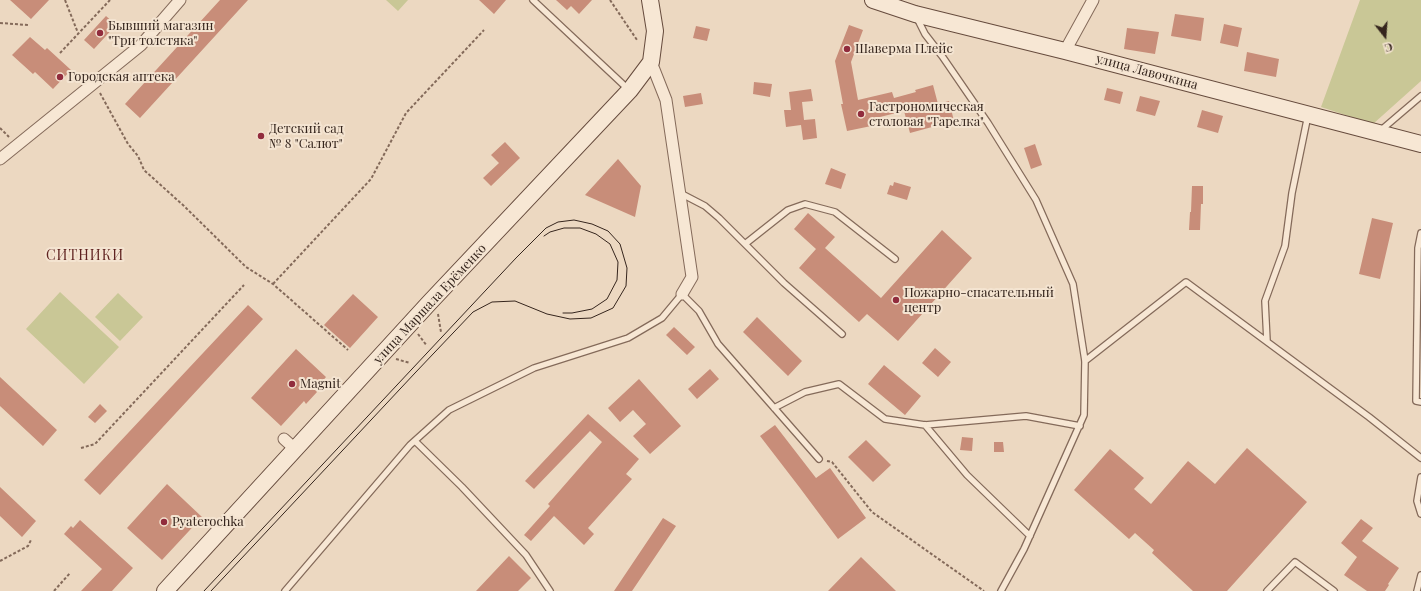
<!DOCTYPE html>
<meta charset="utf-8">
<style>
body{margin:0}
#map{position:relative;width:1421px;height:591px;overflow:hidden;background:#ecd8c1;font-family:"Playfair Display",serif}
canvas{display:block}
.north{position:absolute;left:1365px;top:16px;width:40px;height:40px;-webkit-text-stroke:3px #f4e4d1;paint-order:stroke;rotate:163deg;font-size:11px;font-weight:700;line-height:16px;text-align:center;color:#35251d}
.north::after{content:'';display:block;margin:auto;width:14px;height:18px;background:#35251d;clip-path:polygon(50% 0,100% 100%,50% 72%,0 100%)}
</style>
<div id="map">
<canvas width="1421" height="591"></canvas>
<div class="north">С</div>
</div>
<script>
const c = document.querySelector('canvas').getContext('2d');
c.lineJoin = 'round';
function fillPath(path, color) { c.fillStyle = color; c.fill(path, 'evenodd'); }
const toPath = rows => new Path2D(rows.map(r => 'M' + r).join(''));
function stroke(path, color, width, dash) { c.strokeStyle = color; c.lineWidth = width; c.lineCap = dash ? 'butt' : 'round'; c.setLineDash(dash || []); c.stroke(path); }
function write(font, color, halo, rows, align = 'center') {
  c.font = font + ' "Playfair Display",serif'; c.lineWidth = 4; c.setLineDash([]); c.textBaseline = 'middle'; c.strokeStyle = halo; c.fillStyle = color; for (const [text, x, y, turn = 0] of rows) {
    c.save(); c.translate(x, y); c.rotate((+turn || 0) * Math.PI / 180); c.textAlign = isNaN(turn) ? turn : align; if (halo) c.strokeText(text, 0, 0); c.fillText(text, 0, 0); c.restore();
  }
}
fillPath(toPath([
 [386,0,408,0,398,11],
 [1360,0,1421,0,1421,81,1373,124,1321,107],
 [60,292,119,347,84,384,26,329],
 [118,293,143,317,120,341,95,317]
]), '#c9c796');
fillPath(toPath([
 [10,0,49,0,31,19],
 [220,0,248,0,140,118,125,104],
 [479,0,506,0,494,14],
 [556,0,592,0,579,14,571,6,567,10],
 [1175,14,1204,18,1201,41,1171,36],
 [106,16,116,25,94,49,84,40],
 [1224,24,1242,28,1238,47,1220,43],
 [849,25,863,30,851,62,858,100,892,92,894,98,916,92,915,90,933,85,938,104,949,101,954,121,910,133,904,111,880,117,881,124,847,131,841,104,843,104,835,61],
 [696,26,710,29,707,41,693,38],
 [1127,28,1159,32,1155,54,1124,49],
 [30,37,45,50,47,48,71,70,53,89,35,72,33,74,12,55],
 [1247,52,1279,59,1276,77,1244,71],
 [754,82,772,84,770,97,753,94],
 [1107,88,1123,92,1120,104,1104,100],
 [811,89,813,101,802,102,804,120,815,119,817,138,803,140,801,125,786,127,784,110,791,110,789,92],
 [701,93,703,104,685,107,683,96],
 [1140,96,1160,101,1155,116,1136,111],
 [1202,110,1223,116,1218,133,1197,127],
 [505,142,520,158,491,186,483,178,499,163,491,155],
 [1035,144,1042,165,1031,169,1024,148],
 [618,159,641,186,635,217,585,195],
 [831,168,846,174,841,189,825,184],
 [894,182,911,187,907,200,887,194,890,185,893,186],
 [1192,186,1203,186,1203,204,1201,204,1200,230,1189,230,1190,212,1191,212],
 [808,213,835,237,825,248,881,298,942,230,972,258,898,341,867,314,859,322,799,268,816,249,794,229],
 [1372,218,1393,223,1380,279,1359,274],
 [353,294,378,317,350,348,324,325],
 [248,305,263,319,100,495,84,480],
 [757,317,802,361,788,376,743,332],
 [674,327,695,347,687,355,666,335],
 [935,348,951,362,938,377,922,363],
 [296,349,326,377,315,390,317,392,306,404,304,401,281,426,251,398],
 [884,365,921,396,905,415,868,384],
 [710,369,719,379,697,399,688,389],
 [0,377,57,430,43,446,0,406],
 [639,379,681,426,650,454,633,436,646,424,633,410,620,422,608,408],
 [100,404,107,411,95,423,88,417],
 [588,414,639,459,626,474,632,479,588,528,594,534,584,545,554,516,531,541,524,535,550,506,548,504,602,442,590,431,534,489,525,481],
 [775,425,816,478,830,468,866,518,838,539,800,488,760,436],
 [962,437,973,438,972,451,960,450],
 [866,440,891,465,873,482,848,457],
 [994,442,1003,442,1004,452,994,452],
 [1247,448,1307,502,1227,591,1193,591,1152,553,1154,550,1135,533,1129,539,1074,490,1110,449,1144,478,1134,489,1151,504,1188,461,1215,484],
 [167,484,202,517,162,560,127,528],
 [0,487,36,521,22,537,0,516],
 [663,518,676,526,632,591,614,591],
 [1361,519,1373,528,1362,541,1399,568,1388,584,1389,585,1385,591,1367,591,1344,575,1357,557,1341,543],
 [80,520,133,568,112,591,81,591,102,569,64,534,71,526,73,528],
 [509,556,531,578,518,591,476,591],
 [861,557,896,591,828,591]
]), '#c88d79');
const service = toPath([
 [533,0,628,89],
 [917,18,925,34,942,56,988,123,1036,200,1073,284,1085,361,1084,415,1024,549,1001,591],
 [1380,131,1421,96],
 [680,193,705,206,719,218,784,283,842,334],
 [1421,233,1418,248,1416,401,1421,402],
 [745,244,788,210,805,204,835,212,895,259],
 [1267,341,1265,301,1285,246,1292,193,1308,115],
 [1085,361,1186,282,1369,417,1421,458],
 [774,408,805,392,839,384,885,419,925,425,1026,416,1080,426],
 [925,425,967,475,1030,536],
 [415,441,462,487,526,555,550,591],
 [1421,477,1417,501,1421,514],
 [285,591,410,445,449,410,534,368,628,338,662,318,682,294,699,311,718,344,819,459],
 [1267,591,1295,562,1334,591],
 [1417,591,1421,575]
]);
const minor = toPath([
 [1065,51,1093,0],
 [651,62,666,100,692,277,682,294],
 [0,159,141,45,180,0],
 [284,439,295,449]
]);
const secondary = toPath([
 [873,0,915,14,1065,51,1421,144],
 [165,591,430,302,630,90,651,62,655,31,650,0]
]);
stroke(service, '#846a5a', 8);
stroke(minor, '#846a5a', 13);
stroke(secondary, '#664b3d', 18);
stroke(toPath([
 [65,0,78,33],
 [610,0,637,40],
 [0,23,28,25],
 [60,53,110,0],
 [100,93,128,144,138,156,144,170,184,206,246,267,273,284,348,350],
 [0,128,9,137],
 [273,284,371,179,406,113,484,30],
 [438,314,441,332],
 [418,334,427,346],
 [396,359,410,363],
 [81,448,95,444,244,285],
 [827,461,832,462,872,512,984,591],
 [0,561,28,546,31,540],
 [54,591,70,573]
]), '#846a5a', 2, [3, 2]);
stroke(service, '#f7e7d4', 5.5);
stroke(minor, '#f7e7d4', 11);
stroke(secondary, '#f7e7d4', 16);
stroke(toPath([
 [544,236,550,232,564,228,580,228,596,234,610,244,618,262,617,280,607,299,592,309,572,313,563,313],
 [204,591,516,258,546,228,558,222,574,220,592,224,608,231,620,244,627,268,626,286,613,308,591,318,570,319,547,314,515,301,492,302,473,312,415,373,211,591]
]), '#35251d', 1);
for (const [x, y, r, color] of [
 [100,33,4,"#912c3d"],
 [847,49,4,"#912c3d"],
 [60,77,4,"#912c3d"],
 [861,114,4,"#912c3d"],
 [261,136,4,"#912c3d"],
 [896,300,4,"#912c3d"],
 [292,384,4,"#912c3d"],
 [164,522,4,"#912c3d"]
]) { const dot = new Path2D(); dot.arc(x, y, r, 0, 2 * Math.PI); c.fillStyle = color; c.fill(dot); stroke(dot, '#f4e4d1', 1.5); }
write('13px', '#35251d', '#f4e4d1', [
 ["Бывший магазин",108,26],
 ["\"Три толстяка\"",108,41],
 ["Шаверма Плейс",855,49],
 ["Городская аптека",68,77],
 ["Гастрономическая",869,107],
 ["столовая \"Тарелка\"",869,122],
 ["Детский сад",269,129],
 ["№ 8 \"Салют\"",269,144],
 ["Пожарно-спасательный",904,293],
 ["центр",904,308],
 ["Magnit",300,384],
 ["Pyaterochka",172,522]
], 'left');
write('13px', '#35251d', '#f4e4d1', [
 ["улица Лавочкина",1147,72,15],
 ["улица Маршала Ерёменко",430,304,-47]
]);
c.letterSpacing = '1px';
write('14px', '#5f221f', '#f4e4d1', [
 ["СИТНИКИ",85,256]
]);
c.letterSpacing = '0px';
</script>
